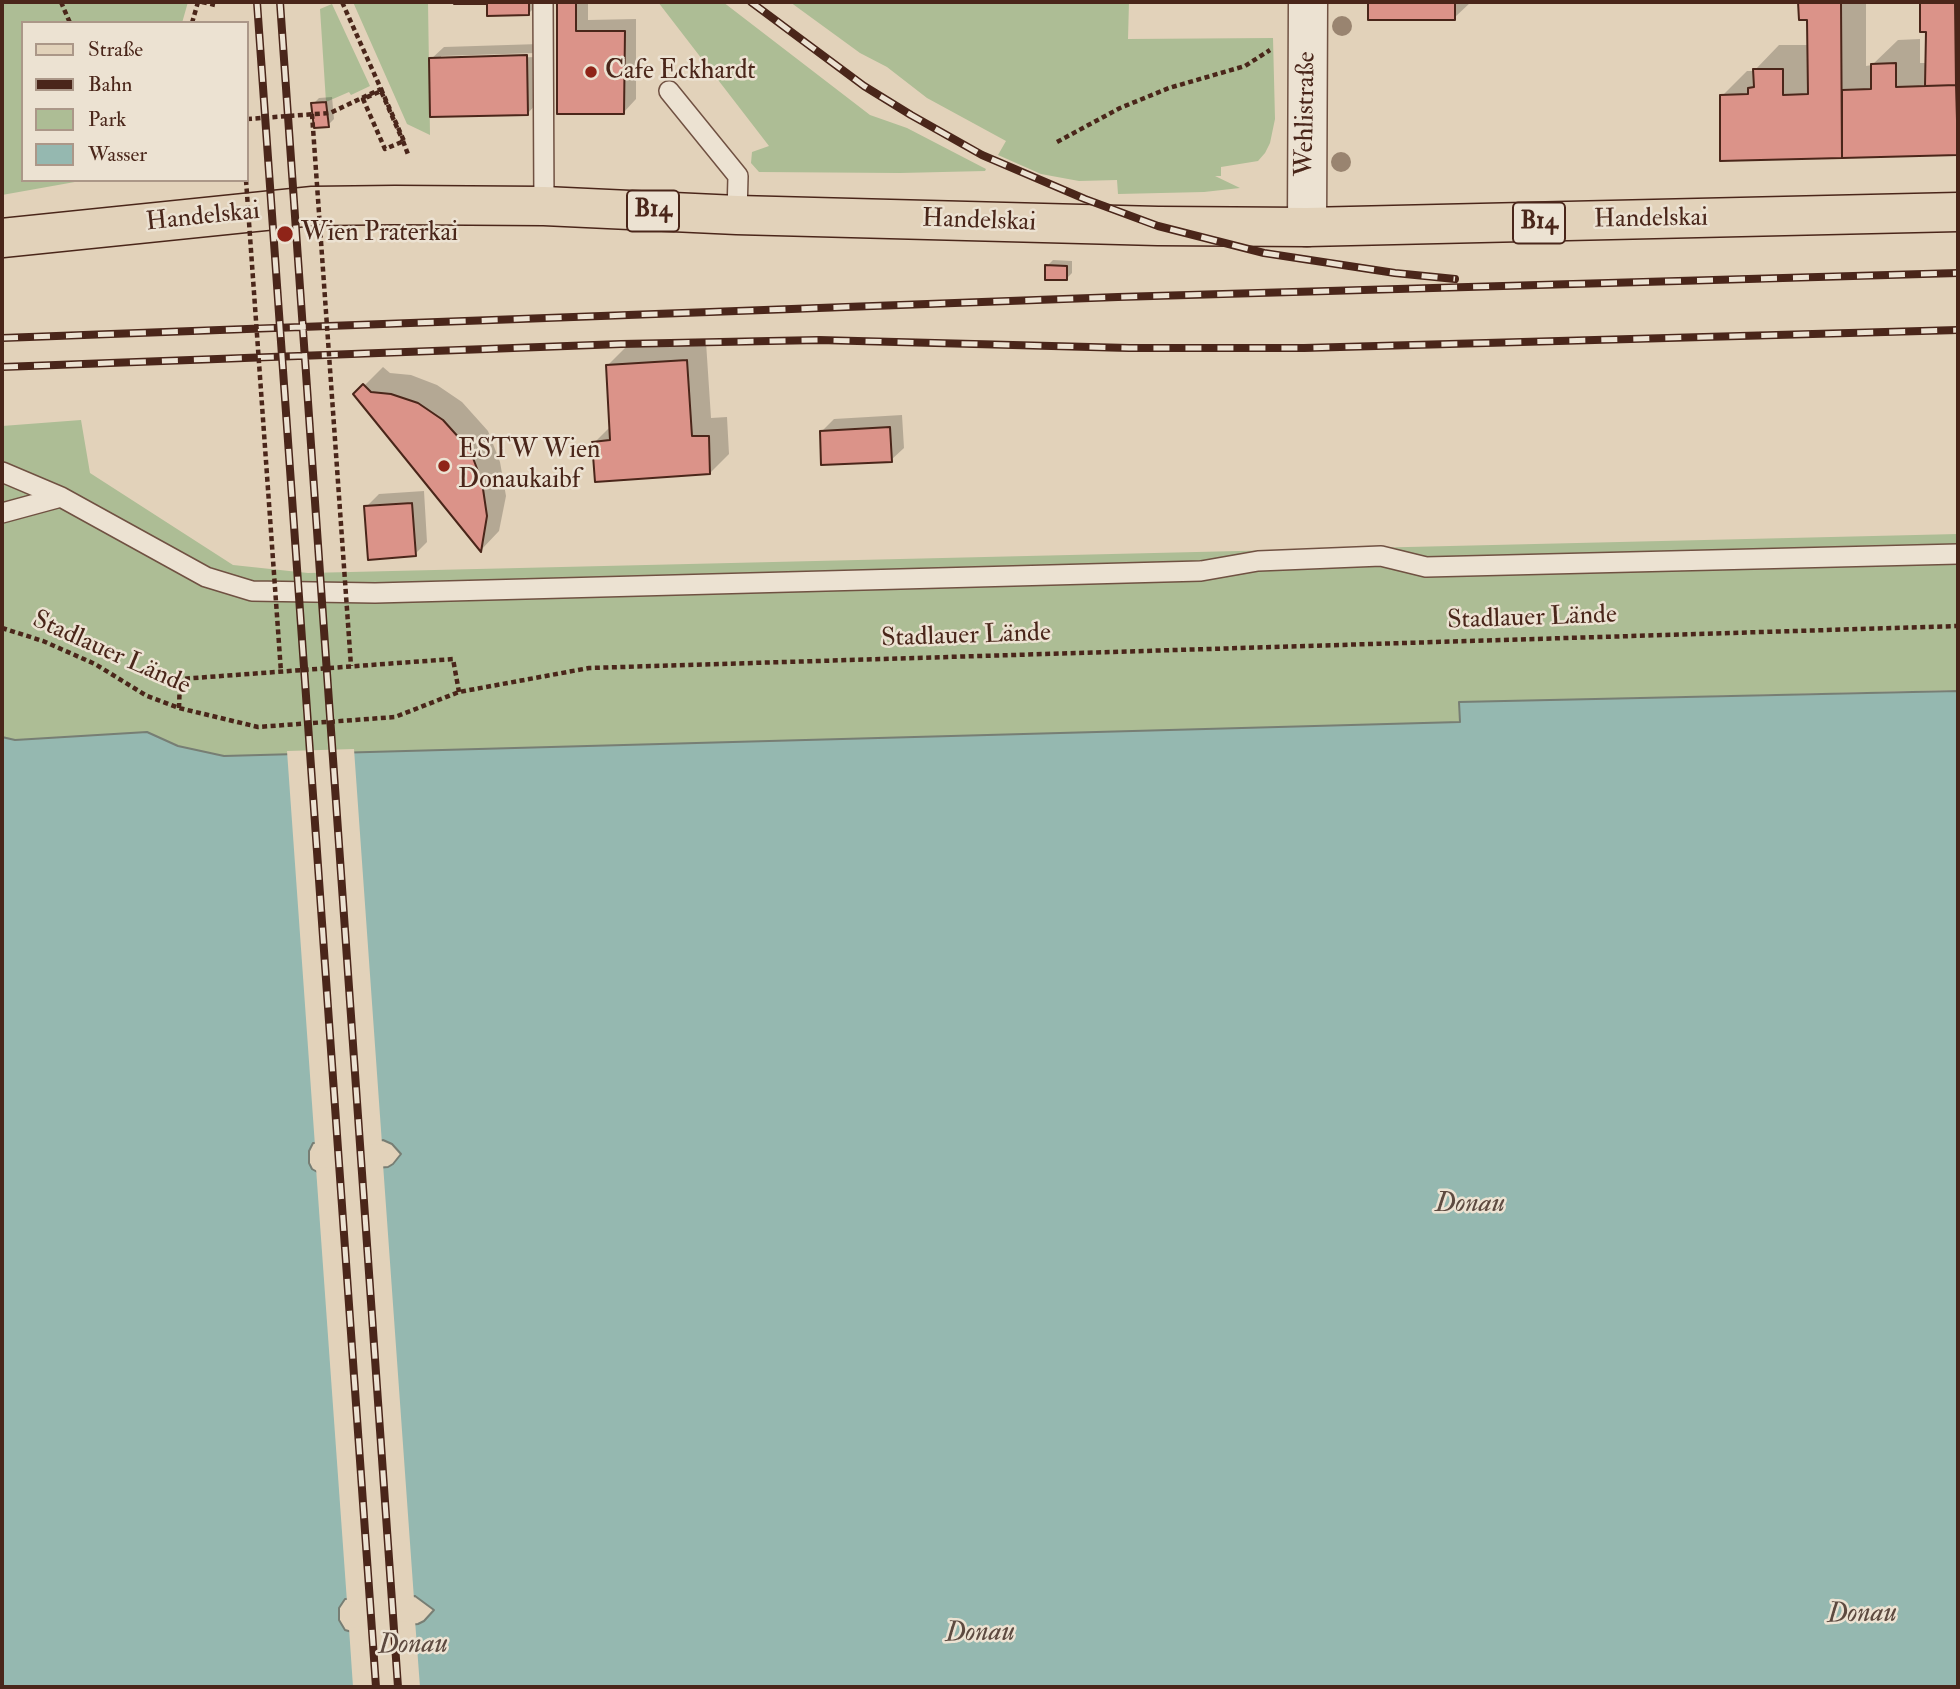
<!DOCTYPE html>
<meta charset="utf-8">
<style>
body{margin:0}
#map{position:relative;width:1960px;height:1689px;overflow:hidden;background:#e2d2ba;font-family:"IM FELL Double Pica",serif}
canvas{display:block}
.frame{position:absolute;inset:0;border:4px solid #4a261a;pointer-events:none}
.legend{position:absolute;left:21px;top:21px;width:228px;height:161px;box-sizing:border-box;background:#ece2d2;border:2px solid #ab9788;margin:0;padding:9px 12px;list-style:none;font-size:21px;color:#4a261a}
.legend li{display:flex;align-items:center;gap:14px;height:35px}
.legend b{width:35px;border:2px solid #ab9788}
</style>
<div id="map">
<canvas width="1960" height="1689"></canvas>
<div class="frame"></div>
<ul class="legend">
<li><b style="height:9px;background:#e2d2ba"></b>Straße</li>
<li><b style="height:9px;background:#4a261a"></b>Bahn</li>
<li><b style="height:19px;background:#adbd95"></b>Park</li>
<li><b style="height:19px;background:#95b8b0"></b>Wasser</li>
</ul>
</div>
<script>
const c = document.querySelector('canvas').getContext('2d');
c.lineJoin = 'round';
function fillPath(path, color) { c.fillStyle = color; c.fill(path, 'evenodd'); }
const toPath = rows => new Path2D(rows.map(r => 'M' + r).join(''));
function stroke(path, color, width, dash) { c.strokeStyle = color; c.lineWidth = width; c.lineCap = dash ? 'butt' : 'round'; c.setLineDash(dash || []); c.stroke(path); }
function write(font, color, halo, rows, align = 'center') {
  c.font = font + ' "IM FELL Double Pica",serif'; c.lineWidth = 5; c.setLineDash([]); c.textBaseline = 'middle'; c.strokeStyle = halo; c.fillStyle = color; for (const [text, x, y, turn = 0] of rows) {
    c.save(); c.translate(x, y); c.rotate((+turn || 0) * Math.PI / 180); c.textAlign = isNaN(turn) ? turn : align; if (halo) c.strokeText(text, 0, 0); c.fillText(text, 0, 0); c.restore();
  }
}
fillPath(toPath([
 [2,2,188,2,182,23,23,23,23,180,86,180,2,195],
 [353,2,428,2,430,135,407,124],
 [658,2,723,2,870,115,907,128,986,169,985,171,900,173,759,172,751,163,752,152,769,146],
 [790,2,1129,2,1128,39,1273,38,1275,119,1270,143,1265,153,1258,161,1221,167,1221,176,1215,176,1240,188,1204,192,1118,194,1117,180,1079,181,1041,174,998,155,1006,141,927,98,887,67,860,53],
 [332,4,370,86,351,95,349,92,326,102,320,9],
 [81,420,90,473,233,565,308,573,1958,534,1958,690,1460,702,1460,722,224,756,178,746,147,732,15,740,2,737,2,426]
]), '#adbd95');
const water = toPath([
 [1958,691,1958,1687,2,1687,2,737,15,740,147,732,178,746,224,756,1460,722,1459,702,1958,691],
 [383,1140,392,1144,401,1154,393,1164,388,1167,319,1173,312,1169,309,1163,309,1151,313,1143,383,1140],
 [415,1596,434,1610,424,1621,418,1624,352,1632,345,1630,339,1620,339,1608,345,1599,415,1596]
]);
fillPath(water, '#95b8b0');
stroke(water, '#777e74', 2);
fillPath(toPath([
 [354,749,382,1144,315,1146,287,751],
 [383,1164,414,1599,347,1602,316,1168],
 [415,1620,420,1687,353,1687,349,1628]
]), '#e2d2ba');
fillPath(toPath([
 [489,2,540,2,528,14,489,14],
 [559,2,588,2,588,20,636,19,636,99,624,112,558,112],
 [1369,2,1471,2,1454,18,1369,18],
 [1800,2,1866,2,1866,66,1872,65,1898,40,1920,39,1920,63,1927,63,1928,30,1922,30,1921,2,1958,2,1958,153,1722,159,1722,96,1747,71,1754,71,1779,45,1809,45,1809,18,1800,18],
 [539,44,540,100,528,113,431,59,444,47],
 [536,53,536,57,441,60,441,56],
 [332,97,334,119,328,125,313,104,319,98],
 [1053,260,1072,261,1072,273,1066,279,1047,266],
 [706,342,711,418,727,417,729,454,710,473,594,443,611,426,607,366,626,347],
 [383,367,390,373,411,375,437,385,462,402,488,431,500,462,506,496,499,531,481,550,356,394],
 [902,415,904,448,891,460,822,431,834,419],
 [424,491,427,542,415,554,366,507,379,494]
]), '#0003');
const building = toPath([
 [454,2,487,2,487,4,454,4,454,2],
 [487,2,529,2,529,15,487,16,487,2],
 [557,2,576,2,576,31,625,31,624,114,557,114,557,2],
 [1368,2,1455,2,1455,20,1368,20,1368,2],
 [1798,2,1841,2,1842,158,1720,161,1720,95,1748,94,1748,88,1754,87,1753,69,1783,69,1783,95,1808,94,1807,20,1799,20,1798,2],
 [1920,2,1955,2,1956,85,1925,86,1926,32,1920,32,1920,2],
 [527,55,528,115,430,117,429,58,527,55],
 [1896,63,1896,87,1956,85,1958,155,1842,158,1842,90,1871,89,1871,64,1896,63],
 [1957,81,1958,81,1958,155,1956,85,1957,81],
 [326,102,329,127,314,128,311,103,326,102],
 [1045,265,1067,266,1067,280,1045,280,1045,265],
 [687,360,692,436,709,436,710,474,595,482,592,442,610,440,606,365,687,360],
 [363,384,371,392,391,394,418,403,443,420,470,450,482,482,487,516,481,552,353,394,363,384],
 [890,427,892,462,821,465,820,431,890,427],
 [412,503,416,556,368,560,364,506,412,503]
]);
fillPath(building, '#db9389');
stroke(building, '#4a261a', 2);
const service = toPath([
 [543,2,544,206],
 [669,91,738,176,737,215],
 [2,472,61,497,206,577,252,591,375,593,1201,571,1258,561,1381,556,1426,567,1958,554],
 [2,513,61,497]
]);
const minor = toPath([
 [1307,227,1308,2]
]);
const primary = toPath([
 [2,238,313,206,395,205,544,206,737,215,1158,226,1307,227,1958,212]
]);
stroke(service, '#705142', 22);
stroke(minor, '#705142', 41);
stroke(primary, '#4a261a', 41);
stroke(toPath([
 [61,2,70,23],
 [202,2,215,5],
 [192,23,198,2],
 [247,119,330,113,381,89,342,2],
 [403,141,409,157],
 [1057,142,1120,108,1169,88,1245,66,1270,50],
 [2,628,43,641,95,664,147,696,179,708,258,727,395,717,459,692,589,668,1958,626],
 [179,708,180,679,453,659,459,692]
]), '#4a261a', 4.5, [5, 3.5]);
stroke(service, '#ece2d2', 19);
stroke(minor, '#ece2d2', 38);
stroke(primary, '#e2d2ba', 38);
const rail = toPath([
 [257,2,376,1687],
 [280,2,398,1687],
 [751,2,864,86,911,115,982,155,1085,199,1158,226,1264,253,1395,273,1455,279],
 [2,338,1118,297,1958,273],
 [2,367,621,344,819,340,1129,348,1304,348,1958,330]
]);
stroke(rail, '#4a261a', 8);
stroke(rail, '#ece2d2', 5, [16]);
stroke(toPath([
 [381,89,404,141,385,149,363,99,381,91,403,141],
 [312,114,351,666],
 [246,180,281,672]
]), '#4a261a', 4.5, [5, 3.5]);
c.fillStyle = '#998470';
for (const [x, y] of [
 [1342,26],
 [1341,162]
]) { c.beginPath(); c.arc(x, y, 10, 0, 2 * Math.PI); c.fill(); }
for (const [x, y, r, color] of [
 [591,72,7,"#8f2418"],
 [285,234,9,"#8f2418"],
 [444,466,7,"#8f2418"]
]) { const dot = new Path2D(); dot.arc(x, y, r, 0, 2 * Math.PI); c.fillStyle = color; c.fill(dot); stroke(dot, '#ece2d2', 2.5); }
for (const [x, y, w] of [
 [653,211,52],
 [1539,223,52]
]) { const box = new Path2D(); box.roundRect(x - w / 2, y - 20.5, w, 41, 5); c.fillStyle = '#ece2d2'; c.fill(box); stroke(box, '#4a261a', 2); }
write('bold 24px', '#4a261a', null, [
 ["B14",653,211],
 ["B14",1539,223]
]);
write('26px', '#4a261a', '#ece2d2', [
 ["Cafe Eckhardt",605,72],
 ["Wien Praterkai",301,234],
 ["ESTW Wien",458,451],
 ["Donaukaibf",458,481]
], 'left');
write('26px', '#4a261a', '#ece2d2', [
 ["Wehlistraße",1307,114,-89],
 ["Handelskai",203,218,-6],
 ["Handelskai",1651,220,-1],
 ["Handelskai",979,222,2],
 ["Stadlauer Lände",1532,619,-2],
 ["Stadlauer Lände",966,637,-2],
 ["Stadlauer Lände",111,654,24]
]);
write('italic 28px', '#5d4a40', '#ece2d2', [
 ["Donau",1470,1205],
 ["Donau",1862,1615,-1],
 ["Donau",980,1634,-1],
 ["Donau",413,1646,-1]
]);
</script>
